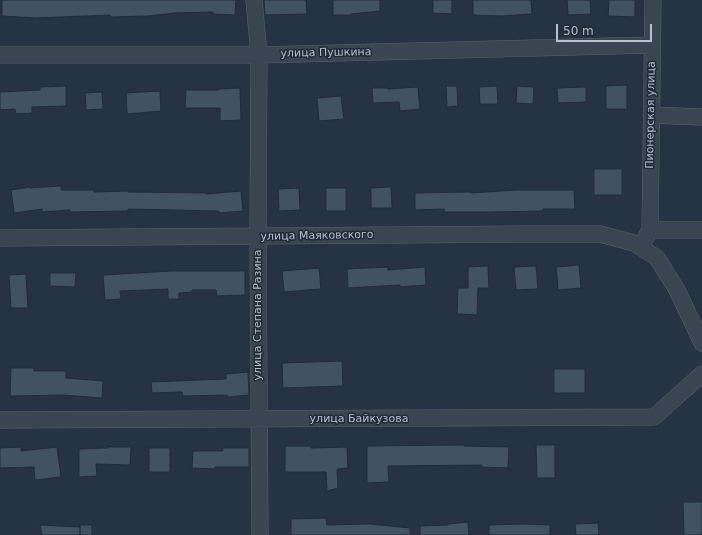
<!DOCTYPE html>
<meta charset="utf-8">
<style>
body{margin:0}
#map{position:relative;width:702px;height:535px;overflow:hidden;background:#253342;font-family:"DejaVu Sans",sans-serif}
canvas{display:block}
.scale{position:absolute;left:556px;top:24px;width:96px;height:18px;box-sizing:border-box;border:2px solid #b7c0cc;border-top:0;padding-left:5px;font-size:12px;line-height:14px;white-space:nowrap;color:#b7c0cc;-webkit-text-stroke:3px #1e2a37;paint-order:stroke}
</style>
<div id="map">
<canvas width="702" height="535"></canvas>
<div class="scale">50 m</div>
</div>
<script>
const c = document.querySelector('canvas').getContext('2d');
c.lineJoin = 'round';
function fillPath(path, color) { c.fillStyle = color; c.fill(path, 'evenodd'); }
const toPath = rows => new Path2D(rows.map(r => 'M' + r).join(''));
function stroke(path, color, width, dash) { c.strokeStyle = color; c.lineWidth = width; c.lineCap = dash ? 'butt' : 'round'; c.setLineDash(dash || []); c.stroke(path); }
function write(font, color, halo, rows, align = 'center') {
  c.font = font + ' "DejaVu Sans",sans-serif'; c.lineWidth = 3; c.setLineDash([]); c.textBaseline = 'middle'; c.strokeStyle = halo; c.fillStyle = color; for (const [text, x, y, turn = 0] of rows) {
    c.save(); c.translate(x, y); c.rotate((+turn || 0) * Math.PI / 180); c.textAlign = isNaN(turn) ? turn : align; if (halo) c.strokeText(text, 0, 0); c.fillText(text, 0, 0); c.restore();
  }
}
const building = toPath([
 [2,0,236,0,235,15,213,14,213,12,175,13,147,16,110,17,110,15,36,18,2,16,2,0],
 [264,0,306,0,307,14,265,15,264,0],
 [333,0,380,0,380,11,351,14,351,15,333,15,333,0],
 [433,0,452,0,452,14,433,13,433,0],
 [473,0,531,0,532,14,502,16,473,15,473,0],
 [567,0,590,0,591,14,568,15,567,0],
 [609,0,635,0,635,17,608,16,609,0],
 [627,85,627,109,606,109,606,86,627,85],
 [66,86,66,106,32,107,32,113,16,114,15,109,0,110,0,92,40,90,40,87,66,86],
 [446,86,457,86,458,106,447,107,446,86],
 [497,86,498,104,480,104,479,87,497,86],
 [517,86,534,87,533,104,516,103,517,86],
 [418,87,420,109,400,111,399,102,373,103,372,88,388,88,388,89,418,87],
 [586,87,586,102,558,103,557,88,586,87],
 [240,88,241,120,220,121,220,108,185,108,186,90,219,90,219,89,240,88],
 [160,91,161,111,127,114,126,93,160,91],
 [102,92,103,109,86,110,85,93,102,92],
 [341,96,344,119,319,121,317,98,341,96],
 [594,169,622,169,622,195,594,195,594,169],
 [61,186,61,190,94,190,94,192,128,191,128,192,206,193,206,194,241,191,243,211,219,213,219,211,128,209,128,211,70,212,70,210,42,212,42,209,14,213,11,190,30,187,30,188,61,186],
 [391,187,392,208,371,208,371,188,391,187],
 [299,188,300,210,279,211,278,189,299,188],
 [326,188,346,188,346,211,326,211,326,188],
 [518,190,574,190,575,209,543,209,543,211,489,212,444,212,444,209,415,210,415,193,470,192,470,193,518,190],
 [579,265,581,288,558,290,556,267,579,265],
 [488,266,489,288,478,288,477,315,457,314,458,288,468,288,468,267,488,266],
 [536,266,538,289,516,290,514,267,536,266],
 [388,267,388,270,425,267,426,285,400,287,400,285,348,288,347,269,388,267],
 [319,268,321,289,284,292,282,271,319,268],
 [171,271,245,271,245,295,217,296,216,290,192,290,192,292,179,293,179,299,168,299,168,289,120,291,121,299,105,300,103,275,171,271],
 [50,273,76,273,75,287,50,286,50,273],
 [26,274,28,308,11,308,9,275,26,274],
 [342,361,343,386,283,388,282,363,342,361],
 [11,368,34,368,34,371,66,371,66,378,103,381,102,398,63,395,10,396,11,368],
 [554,369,585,369,585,393,554,393,554,369],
 [248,372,249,395,228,397,227,395,183,396,182,392,152,393,151,382,226,379,226,374,248,372],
 [464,445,464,446,509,447,508,468,482,467,482,465,388,466,389,482,367,483,367,446,464,445],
 [536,445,555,445,555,478,537,478,536,445],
 [285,446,311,446,311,448,347,447,348,468,337,469,338,488,327,491,326,472,285,472,285,446],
 [21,447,21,451,57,447,61,477,35,480,34,467,0,468,0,448,21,447],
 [108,447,131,447,130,465,96,464,97,476,79,477,79,449,108,448,108,447],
 [149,448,170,448,170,472,149,472,149,448],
 [223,448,249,448,249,467,215,467,215,469,192,468,193,451,223,451,223,448],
 [683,502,702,502,702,535,684,535,683,502],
 [326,518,327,525,370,524,410,528,410,535,291,535,291,519,326,518],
 [468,522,469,535,420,535,420,526,448,525,448,524,468,522],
 [598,523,599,535,576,535,575,524,598,523],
 [522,524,550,525,550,535,489,535,489,525,522,524],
 [40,525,80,527,80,535,42,535,40,525],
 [80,525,92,525,92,535,80,535,80,525]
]);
fillPath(building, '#415261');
stroke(building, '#202c39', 1);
const minor = toPath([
 [254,0,259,55,258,236,260,535],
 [0,55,259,55,652,45],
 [651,115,702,117],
 [650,230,653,0],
 [0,238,528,234,600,234,634,243,657,258,677,290,702,343],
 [645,239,650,230,702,230],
 [0,420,654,417,702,374]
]);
stroke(minor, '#58636f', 17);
stroke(minor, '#3a4552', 16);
write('11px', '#b7c0cc', '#1e2a37', [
 ["улица Пушкина",326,53,-1],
 ["Пионерская улица",651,115,-89],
 ["улица Маяковского",317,236,-1],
 ["улица Степана Разина",258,315,-90],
 ["улица Байкузова",359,419]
]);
</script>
